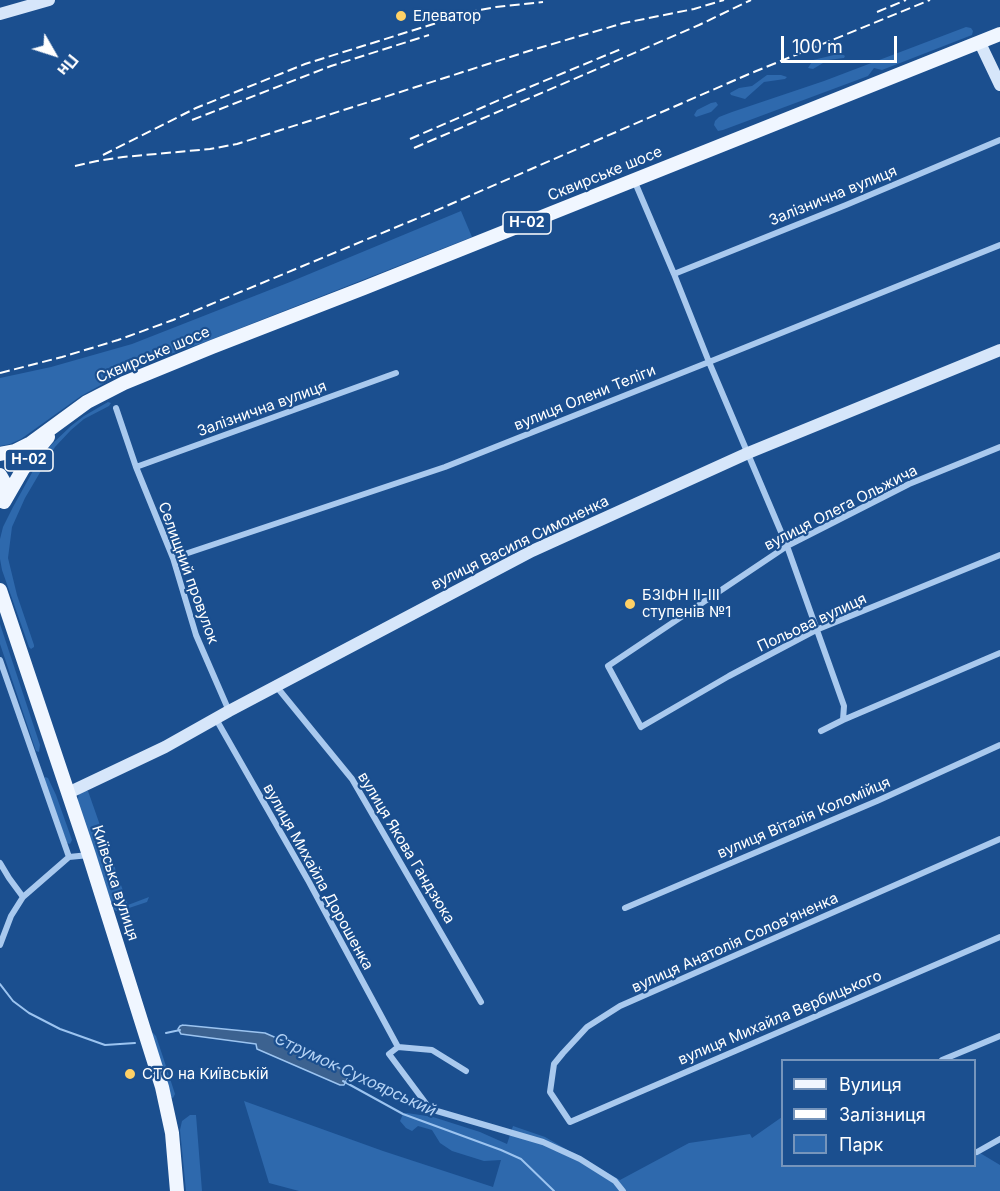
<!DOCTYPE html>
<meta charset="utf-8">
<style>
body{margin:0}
#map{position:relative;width:1000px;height:1191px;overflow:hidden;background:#1b4f8f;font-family:Inter,sans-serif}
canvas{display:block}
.legend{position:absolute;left:781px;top:1059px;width:195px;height:108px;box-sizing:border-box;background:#1b4f8f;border:2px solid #7695bc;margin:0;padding:8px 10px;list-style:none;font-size:18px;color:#fff}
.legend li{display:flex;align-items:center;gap:12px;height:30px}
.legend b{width:30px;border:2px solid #7695bc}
.north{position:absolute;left:24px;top:24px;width:60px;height:60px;-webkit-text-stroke:4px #1b4f8f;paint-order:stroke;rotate:129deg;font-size:16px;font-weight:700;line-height:24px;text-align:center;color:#fff}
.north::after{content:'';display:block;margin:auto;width:21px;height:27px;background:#fff;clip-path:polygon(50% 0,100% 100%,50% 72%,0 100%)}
.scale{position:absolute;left:781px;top:36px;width:116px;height:27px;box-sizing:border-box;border:3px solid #fff;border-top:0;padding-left:8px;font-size:18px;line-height:21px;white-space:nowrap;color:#fff;-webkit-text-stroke:4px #1b4f8f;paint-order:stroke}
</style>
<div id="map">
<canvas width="1000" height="1191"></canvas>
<ul class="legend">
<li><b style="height:8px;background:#f0f6ff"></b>Вулиця</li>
<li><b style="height:8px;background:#fff"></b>Залізниця</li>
<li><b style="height:16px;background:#2e69ad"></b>Парк</li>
</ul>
<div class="north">Пн</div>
<div class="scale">100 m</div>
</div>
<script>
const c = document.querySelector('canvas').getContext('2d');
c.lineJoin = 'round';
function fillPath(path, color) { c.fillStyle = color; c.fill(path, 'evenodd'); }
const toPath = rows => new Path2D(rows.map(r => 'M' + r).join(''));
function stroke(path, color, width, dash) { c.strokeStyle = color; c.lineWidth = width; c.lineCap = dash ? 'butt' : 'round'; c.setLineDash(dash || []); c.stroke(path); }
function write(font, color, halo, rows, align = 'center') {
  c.font = font + ' Inter,sans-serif'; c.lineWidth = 4.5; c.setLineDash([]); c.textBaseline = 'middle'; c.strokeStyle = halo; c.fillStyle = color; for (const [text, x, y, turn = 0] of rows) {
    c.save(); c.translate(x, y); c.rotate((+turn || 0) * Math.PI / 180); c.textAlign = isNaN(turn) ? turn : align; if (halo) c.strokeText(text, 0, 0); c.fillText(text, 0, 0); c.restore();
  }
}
fillPath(toPath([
 [966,27,971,28,973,31,972,35,882,70,874,68,868,76,723,130,718,131,714,125,715,121,719,117,732,112,824,81],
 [838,54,842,54,845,56,844,58,828,60,813,69,808,68,813,60],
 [767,75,781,75,787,77,785,79,764,82,745,99,731,95,730,93,739,88,752,86],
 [716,102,718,105,711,112,696,117,694,115,697,110,711,103],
 [461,211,472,237,205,342,165,356,110,380,81,396,21,439,10,444,0,446,0,378,51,367,132,344,290,282],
 [108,402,111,403,109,406,84,419,71,430,55,447,25,498,12,527,8,558,17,595,34,645,34,647,31,649,29,647,2,570,0,559,0,539,3,527,13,507,39,460,52,444,71,426,84,416],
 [0,624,40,745,39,752,36,751,0,644],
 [45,777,48,778,56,795,72,840,70,844,67,843,44,779],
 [83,791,88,791,128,905,149,897,147,902,120,911,116,911,113,908,77,803,79,793],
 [151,1031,156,1036,163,1057,175,1094,173,1098,171,1097],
 [244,1101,383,1151,493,1187,501,1160,484,1161,452,1151,440,1143,432,1130,418,1126,412,1131,406,1128,400,1121,403,1114,407,1113,433,1117,480,1132,507,1144,513,1126,545,1137,620,1180,689,1143,750,1134,752,1138,782,1117,782,1166,974,1166,975,1150,1000,1165,1000,1191,299,1191,269,1183],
 [190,1115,196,1115,202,1191,186,1191,180,1130,182,1121]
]), '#2e69ad');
const water = toPath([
 [183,1025,265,1033,325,1059,344,1071,348,1077,344,1085,340,1085,257,1049,256,1044,181,1034,178,1029,180,1026,183,1025]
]);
fillPath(water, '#3c6290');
stroke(water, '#9cc4f0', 1.5);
stroke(toPath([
 [0,984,13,1001,29,1013,60,1029,105,1045,135,1043],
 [166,1033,180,1030],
 [343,1081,403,1114,501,1150,521,1159,554,1191]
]), '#9cc4f0', 2);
stroke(toPath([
 [634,180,674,274,709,362,787,546,844,706,843,720],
 [674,274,846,205,1000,140],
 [116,408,136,467,173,558,196,635,229,711],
 [1000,447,909,484,787,546,608,666,641,727,729,676,816,630,1000,555],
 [136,467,396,373],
 [173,558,445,467,709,362,1000,245],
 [0,660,69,857],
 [276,686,352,779,481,1002],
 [216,719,309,882,398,1047],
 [821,731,843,720,1000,653],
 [1000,839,620,1006,587,1027,563,1053,554,1064,550,1092,570,1122,1000,937],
 [69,857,89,855],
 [0,863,9,878,23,897],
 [625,908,877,801,1000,745],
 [0,945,11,916,23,897,69,857],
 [942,1060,1000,1036],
 [466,1071,432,1050,398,1047,389,1054,430,1109,543,1142,580,1159,615,1181,623,1191],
 [977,1152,1000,1139]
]), '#a9c9ee', 6);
stroke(toPath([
 [0,14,49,0],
 [980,43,1000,85],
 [68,793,165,747,229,711,532,551,748,453,1000,350]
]), '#d6e6fa', 12);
stroke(toPath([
 [0,454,15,451,31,443,87,402,124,383,212,347,364,288,1000,34],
 [0,475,4,482,5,493,4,500],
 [4,502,23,469,34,454,48,437],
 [0,590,89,855,162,1087,172,1133,177,1191]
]), '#f0f6ff', 14);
stroke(toPath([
 [877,12,906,0],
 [192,120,331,66,429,35],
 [410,139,520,91,621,49],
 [414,148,699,25,751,0],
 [103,155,196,108,305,64,475,11,496,7,543,2],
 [75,166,97,161,123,157,210,149,237,144,532,50,624,23,694,9,724,0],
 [0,373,62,357,118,340,173,320,435,211,749,74,930,0]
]), '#fff', 2, [10, 4.5]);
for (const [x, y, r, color] of [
 [401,16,6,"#ffd166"],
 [630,604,6,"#ffd166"],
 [130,1074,6,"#ffd166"]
]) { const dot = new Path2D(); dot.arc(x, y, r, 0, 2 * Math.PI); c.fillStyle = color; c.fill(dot); stroke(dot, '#1b4f8f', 2); }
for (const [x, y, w] of [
 [527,223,48],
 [29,460,48]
]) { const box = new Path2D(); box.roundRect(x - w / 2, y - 11, w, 22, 4.5); c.fillStyle = '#1b4f8f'; c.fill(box); stroke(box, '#fff', 1.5); }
write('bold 14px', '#fff', null, [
 ["Н-02",527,223],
 ["Н-02",29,460]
]);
write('15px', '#fff', '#1b4f8f', [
 ["Елеватор",413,16],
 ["БЗІФН ІІ-ІІІ",642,595],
 ["ступенів №1",642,612],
 ["СТО на Київській",142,1074]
], 'left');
write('15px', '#fff', '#1b4f8f', [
 ["Сквирське шосе",605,174,-22],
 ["Залізнична вулиця",833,196,-22],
 ["Сквирське шосе",153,355,-23],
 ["вулиця Олени Теліги",585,398,-22],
 ["Залізнична вулиця",262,409,-20],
 ["вулиця Олега Ольжича",841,508,-27],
 ["вулиця Василя Симоненка",520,543,-26],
 ["Селищний провулок",188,573,70],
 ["Польова вулиця",812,623,-25],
 ["вулиця Віталія Коломійця",804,818,-23],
 ["вулиця Якова Гандзюка",406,848,59],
 ["вулиця Михайла Дорошенка",318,877,61],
 ["Київська вулиця",115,883,72],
 ["вулиця Анатолія Соловʼяненка",735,943,-24],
 ["вулиця Михайла Вербицького",780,1018,-23]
]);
write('italic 16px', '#b5d3f5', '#1b4f8f', [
 ["Струмок Сухоярський",355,1075,25]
]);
</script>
